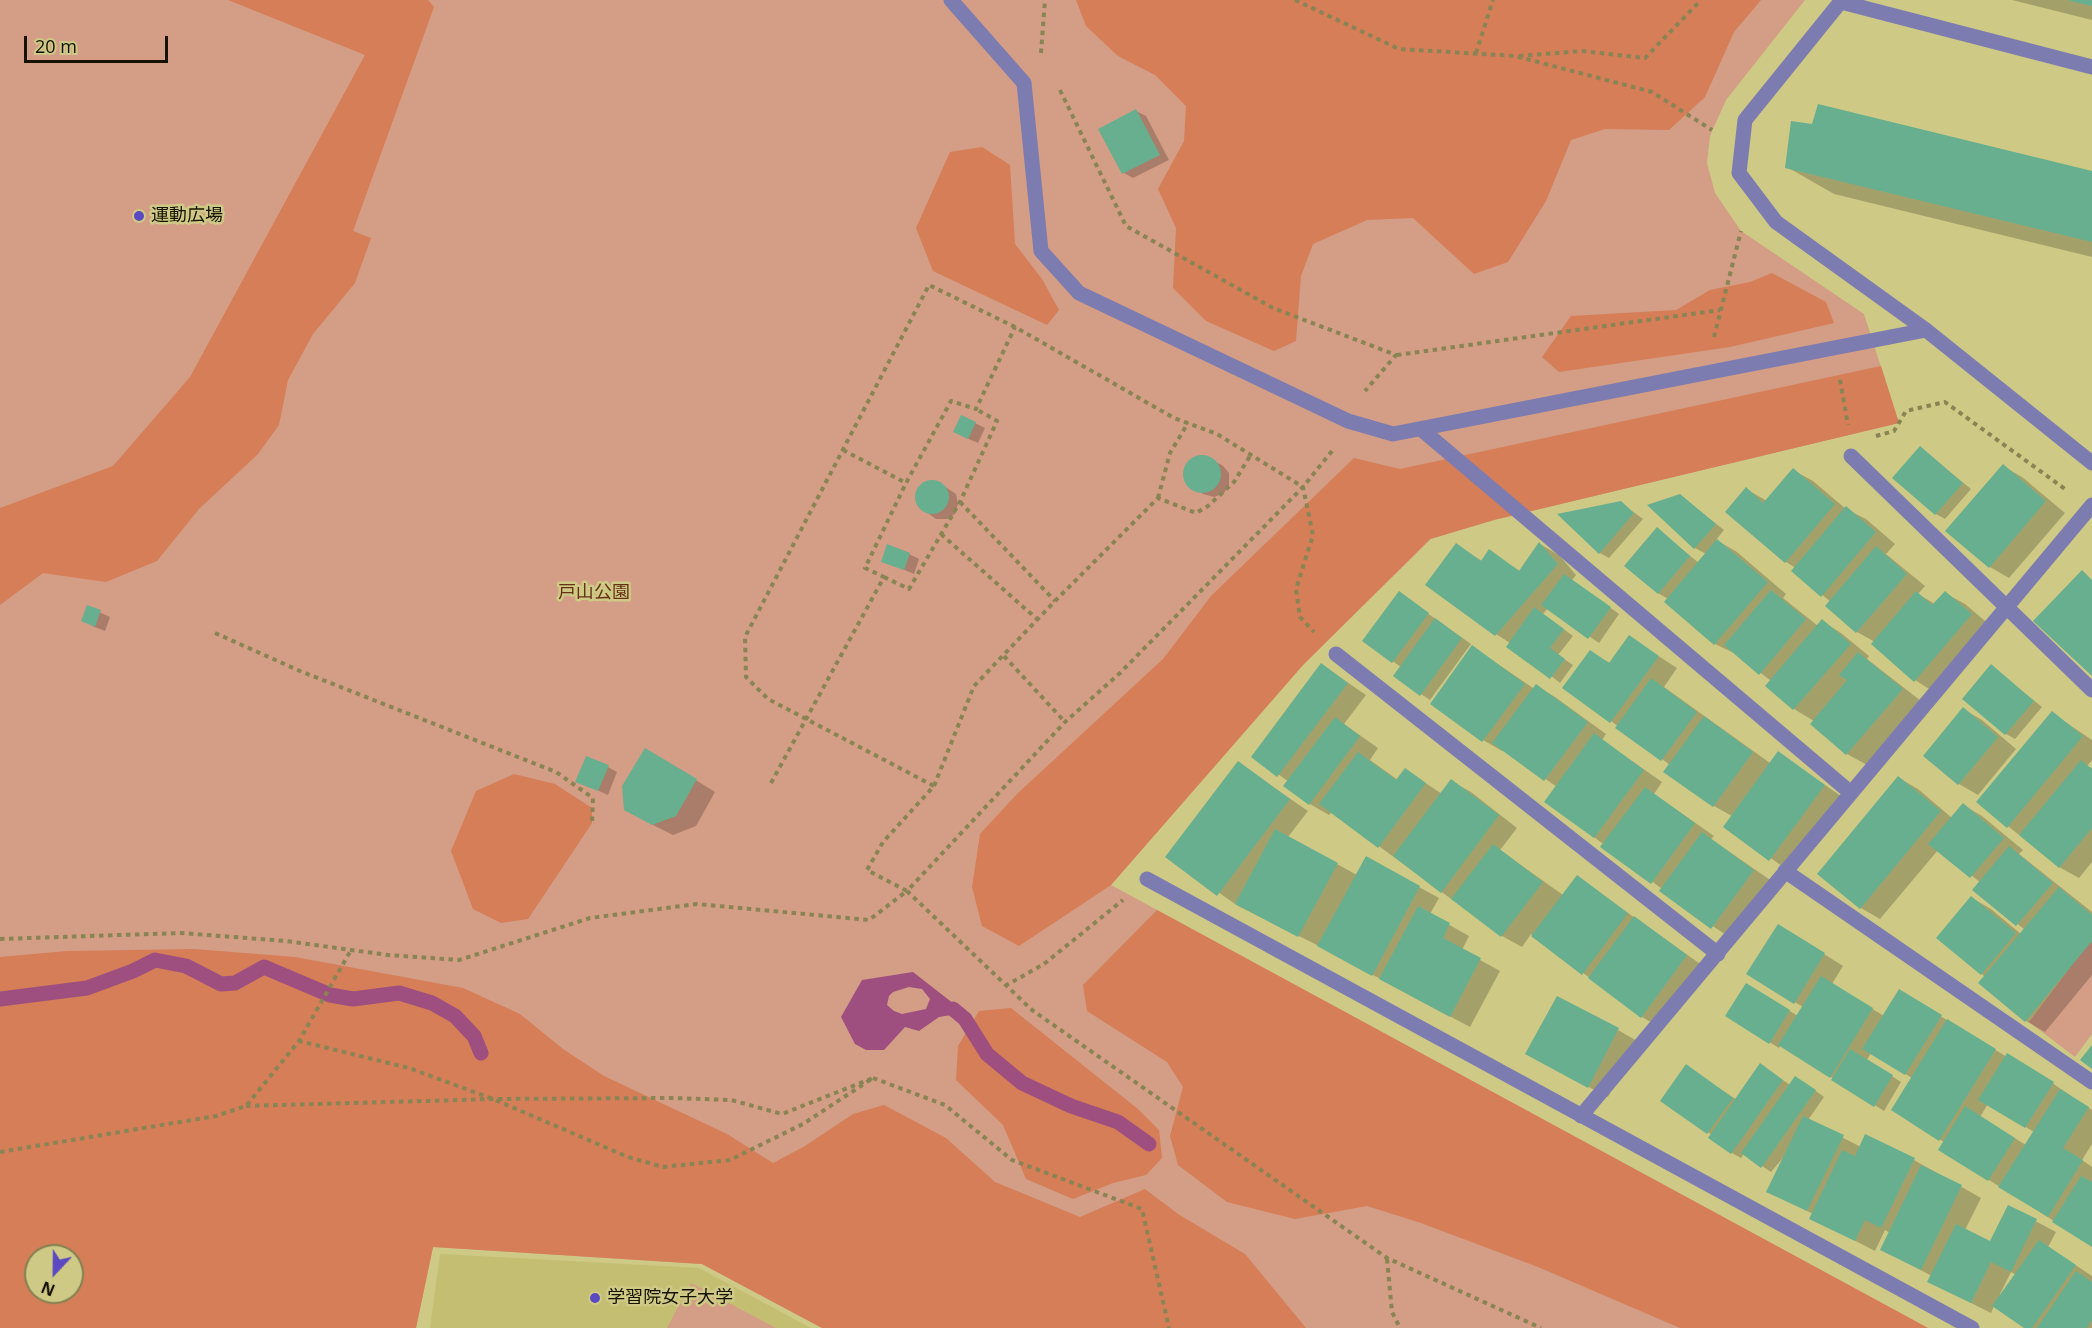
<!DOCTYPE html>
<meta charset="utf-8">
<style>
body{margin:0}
#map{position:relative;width:2092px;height:1328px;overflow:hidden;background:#cec985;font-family:"Open Sans",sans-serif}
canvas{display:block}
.north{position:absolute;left:24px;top:1244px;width:60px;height:60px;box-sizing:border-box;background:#cec985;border:2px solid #848050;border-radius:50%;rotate:202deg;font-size:16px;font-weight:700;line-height:24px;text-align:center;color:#151200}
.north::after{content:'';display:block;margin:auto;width:21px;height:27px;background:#5a49c1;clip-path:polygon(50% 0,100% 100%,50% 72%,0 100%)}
.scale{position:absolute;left:24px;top:36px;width:144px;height:27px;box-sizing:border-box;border:3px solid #151200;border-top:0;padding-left:8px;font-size:18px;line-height:21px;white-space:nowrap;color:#151200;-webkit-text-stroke:4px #cec985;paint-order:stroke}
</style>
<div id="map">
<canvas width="2092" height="1328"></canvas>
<div class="north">N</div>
<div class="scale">20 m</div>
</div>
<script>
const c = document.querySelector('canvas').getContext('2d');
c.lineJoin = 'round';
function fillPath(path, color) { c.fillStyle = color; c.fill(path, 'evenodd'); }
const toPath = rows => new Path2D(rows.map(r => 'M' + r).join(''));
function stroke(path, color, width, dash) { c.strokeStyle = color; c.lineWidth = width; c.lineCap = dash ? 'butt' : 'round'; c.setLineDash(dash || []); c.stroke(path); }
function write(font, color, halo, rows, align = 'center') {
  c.font = font + ' "Open Sans","Noto Sans JP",sans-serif'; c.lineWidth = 5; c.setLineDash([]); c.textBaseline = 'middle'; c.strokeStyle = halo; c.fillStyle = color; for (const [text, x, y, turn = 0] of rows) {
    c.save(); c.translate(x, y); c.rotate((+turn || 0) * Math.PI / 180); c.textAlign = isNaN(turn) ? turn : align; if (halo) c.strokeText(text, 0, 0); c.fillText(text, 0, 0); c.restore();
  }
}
fillPath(toPath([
 [440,1254,699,1268,811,1328,430,1328]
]), '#c4be72');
fillPath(toPath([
 [0,0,1805,0,1726,100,1710,136,1707,163,1715,193,1741,231,1864,314,1899,423,1494,520,1431,539,1303,665,1111,885,1928,1328,822,1328,702,1264,433,1247,416,1328,0,1328],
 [36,1256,72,1256,72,1292,36,1292],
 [2092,938,2092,1034,2075,1057,2029,1022],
 [691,1283,776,1328,667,1328]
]), '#d49d85');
fillPath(toPath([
 [228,0,428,0,434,7,353,231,371,238,355,283,313,334,288,380,279,425,258,454,199,509,157,561,106,582,43,573,0,605,0,508,113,466,190,377,365,55],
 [1076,0,1761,0,1734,32,1705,97,1669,130,1605,129,1571,140,1546,201,1508,262,1474,274,1413,218,1367,220,1313,244,1301,276,1296,341,1274,351,1206,321,1173,288,1176,228,1158,189,1184,141,1186,106,1155,75,1118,56,1086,26],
 [982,147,1010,165,1015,244,1042,279,1059,310,1047,325,933,271,916,228,950,152],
 [1772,273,1826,302,1834,323,1730,347,1559,372,1542,357,1571,316,1676,310,1710,290,1750,282],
 [1881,366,1899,423,1494,520,1430,539,1303,665,1111,885,1019,946,982,926,972,887,980,834,1017,794,1163,659,1211,596,1354,458,1400,469],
 [514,774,555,784,592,808,592,823,528,919,501,923,473,909,451,851,476,791],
 [1157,910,1928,1328,1680,1328,1538,1267,1421,1223,1367,1206,1295,1219,1227,1202,1178,1165,1170,1136,1183,1087,1167,1062,1087,1011,1083,985],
 [194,949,295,957,463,988,520,1014,563,1049,604,1076,727,1134,773,1163,805,1146,853,1114,884,1105,946,1138,995,1182,1080,1217,1145,1189,1178,1214,1245,1254,1306,1328,822,1328,702,1264,433,1247,416,1328,0,1328,0,957,67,951],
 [36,1256,72,1256,72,1292,36,1292],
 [1011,1008,1138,1109,1159,1130,1162,1158,1146,1175,1113,1183,1073,1199,1026,1179,1003,1125,956,1080,958,1046,979,1011]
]), '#d57e58');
fillPath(toPath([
 [913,972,954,1004,951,1015,939,1017,919,1031,905,1027,884,1050,866,1050,855,1044,841,1017,862,980],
 [909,987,922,989,930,999,926,1009,902,1014,894,1011,887,1005,889,996,893,992]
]), '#9e4f80');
fillPath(toPath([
 [2012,0,2092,0,2092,20],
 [1136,111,1146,116,1169,160,1133,178,1124,173],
 [1787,167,2092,173,2092,257,1834,194],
 [975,423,985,428,978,443,964,437],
 [1920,448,1971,489,1945,519,1936,514],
 [1201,456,1222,465,1229,473,1229,485,1224,493,1214,497,1203,494,1186,480,1185,469,1190,460],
 [2003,466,2022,477,2065,513,2009,578,1990,567],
 [1793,470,1813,481,1846,509,1866,519,1895,544,1886,554,1925,586,1918,594,1935,604,1945,593,1965,604,1991,626,1934,692,1915,680,1875,642,1857,632,1831,602,1793,571,1796,568,1786,562,1746,489,1767,501],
 [927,482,938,482,956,494,958,504,955,514,947,519,936,519,918,506,916,497,919,487],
 [1680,496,1724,530,1716,540,1737,552,1786,594,1783,598,1818,626,1822,621,1841,633,1869,656,1867,659,1921,701,1867,765,1847,754,1812,724,1814,721,1794,709,1767,686,1771,681,1736,654,1715,644,1666,602,1668,599,1658,593,1657,529,1699,563,1706,554,1695,548],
 [1621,503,1643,519,1609,558,1600,553],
 [1540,544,1559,555,1576,575,1572,580,1619,614,1599,643,1548,608,1543,614,1573,636,1558,655,1573,665,1560,683,1510,643,1496,634,1456,545,1482,561,1489,551,1520,571],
 [909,554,919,559,914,574,883,561],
 [1399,593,1471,644,1430,700,1421,694,1401,667,1364,641],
 [88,607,110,617,105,631,92,626],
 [1629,637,1677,668,1664,687,1770,763,1778,753,1844,798,1789,871,1725,826,1732,816,1714,806,1670,765,1611,721,1590,652,1610,663],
 [1473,647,1533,688,1536,686,1555,697,1606,734,1602,740,1662,782,1654,794,1714,836,1711,839,1773,882,1732,939,1661,891,1662,889,1594,837,1557,787,1504,750,1502,751,1483,740],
 [1322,665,1366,695,1344,724,1378,748,1370,760,1398,780,1406,770,1442,794,1451,781,1471,792,1517,828,1500,850,1563,895,1577,877,1706,968,1661,1028,1642,1017,1531,934,1522,947,1502,936,1332,812,1329,815,1310,804,1289,782,1253,756],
 [1991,666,2042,707,2015,739,2006,734],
 [1963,709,1982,720,2016,749,1978,795,1959,784],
 [2052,713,2092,740,2092,760,2087,766,2092,768,2092,862,2079,878,2059,867,1978,802],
 [665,761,715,792,696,826,673,835,645,821],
 [1238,763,1308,811,1288,837,1357,875,1366,858,1439,898,1430,914,1469,936,1462,950,1500,971,1470,1027,1319,946,1238,906,1168,857],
 [608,767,617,772,608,795,577,781],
 [1899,778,1918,789,1952,818,1963,805,1982,816,2023,850,2019,854,2092,912,2092,975,2045,1032,2026,1021,1982,974,1972,898,1991,909,2021,934,2025,930,1974,889,1980,882,1938,850,1880,919,1861,908],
 [1797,937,1843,966,1832,984,1884,1016,1919,1003,2007,1057,2027,1066,2092,1110,2092,1144,2082,1160,2092,1167,2092,1245,1940,1149,1944,1142,1893,1110,1912,1078,1871,1053,1867,1060,1901,1082,1884,1111,1781,1045,1779,1048,1727,1016,1747,985,1798,1016,1803,1007,1748,974],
 [1988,1104,2034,1132,2026,1145,1980,1117],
 [1618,1030,1637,1041,1608,1097,1546,1065],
 [1686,1066,1737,1100,1770,1071,1790,1085,1805,1083,1824,1097,1808,1120,1861,1147,1914,1160,1981,1198,1965,1230,1991,1243,2009,1207,2056,1232,2048,1247,2092,1276,2092,1328,2027,1328,1994,1306,1991,1313,1949,1292,1932,1276,1882,1250,1890,1233,1885,1230,1875,1251,1811,1218,1813,1214,1768,1191,1787,1153,1771,1172,1744,1154,1741,1158,1732,1153,1712,1135,1662,1101],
 [2011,1272,2016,1275,2001,1295,2000,1294]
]), '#0003');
stroke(toPath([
 [0,999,87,988,133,971,155,960,186,966,221,984,235,983,264,967,330,995,353,999,399,993,432,1003,455,1016,474,1036,481,1053],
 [953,1009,965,1019,987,1054,1022,1083,1071,1106,1118,1122,1149,1144]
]), '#9e4f80', 15);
fillPath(toPath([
 [2070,0,2092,0,2092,6,2070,1],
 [1818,104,2092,171,2092,242,1785,168,1791,121,1812,124],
 [1136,109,1160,155,1122,174,1098,129],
 [961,415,976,422,968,439,953,432],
 [1920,446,1963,483,1935,515,1892,478],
 '1183 474a19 19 0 1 1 38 0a19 19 0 1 1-38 0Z',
 [2003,464,2046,501,1989,568,1945,531],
 [1793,468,1835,504,1785,563,1725,512,1746,487,1763,503],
 '915 497a17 17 0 1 1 34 0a17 17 0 1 1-34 0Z',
 [1680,494,1716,524,1694,549,1647,505],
 [1621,501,1634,513,1599,554,1557,514],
 [1846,506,1876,532,1821,597,1791,571],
 [1657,527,1690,556,1658,594,1624,566],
 [1717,539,1768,582,1714,645,1664,602],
 [1539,542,1558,564,1495,636,1425,585,1456,543,1481,561,1489,549,1519,571],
 [887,544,910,553,904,570,881,562],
 [1876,546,1907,574,1856,633,1825,606],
 [2082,570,2092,580,2092,676,2033,621],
 [1564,574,1611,607,1588,639,1541,605],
 [1771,590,1806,619,1759,675,1724,645],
 [1399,591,1429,613,1392,663,1362,641],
 [1916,591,1932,605,1945,591,1972,614,1914,682,1871,644],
 [87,605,101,610,95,627,81,621],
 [1534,607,1564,629,1550,648,1565,659,1550,679,1506,647],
 [1435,618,1462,638,1420,696,1393,676],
 [1822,619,1851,644,1793,710,1765,686],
 [1629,635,1659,656,1610,723,1562,688,1590,650,1609,663],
 [1472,645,1525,684,1482,742,1430,704],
 [1858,652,1903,689,1846,755,1810,724,1847,680,1839,675],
 [1321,663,1348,683,1277,777,1251,757],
 [1991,664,2034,701,2005,735,1962,699],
 [1651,678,1697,712,1661,761,1615,728],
 [1536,684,1588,722,1544,781,1492,743],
 [1963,707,1998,737,1958,785,1923,756],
 [2052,711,2083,736,2007,828,1976,802],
 [1704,716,1753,752,1713,807,1663,772],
 [1335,717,1360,736,1309,805,1283,786],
 [1594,733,1644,770,1594,838,1544,802],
 [645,748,697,779,676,816,652,825,624,810,622,786],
 [1778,751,1825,785,1769,861,1723,827],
 [1358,752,1396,780,1405,768,1426,783,1378,848,1319,804],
 [586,756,609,765,598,791,575,782],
 [2081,760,2092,769,2092,828,2059,868,2019,835],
 [1238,761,1290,799,1217,896,1165,857],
 [1898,776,1941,811,1860,909,1817,874],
 [1451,779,1499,815,1441,893,1393,856],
 [1645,787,1695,823,1651,884,1600,847],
 [1963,803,2004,838,1970,878,1928,844],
 [1275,829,1338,863,1298,937,1235,904],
 [1702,832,1754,870,1711,929,1659,891],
 [1493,844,1543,882,1501,937,1451,899],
 [2009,846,2053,883,2016,926,1972,890],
 [1366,856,1420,886,1372,976,1317,946],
 [1577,875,1628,913,1582,975,1531,936],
 [2059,887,2092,915,2092,941,2025,1022,1978,983],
 [1971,896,2016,933,1981,975,1936,938],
 [1418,906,1450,923,1443,938,1481,958,1450,1017,1379,979],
 [1634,916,1687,955,1641,1018,1588,978],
 [1778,924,1825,953,1794,1004,1746,974],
 [1821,976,1873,1008,1830,1078,1778,1045],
 [1746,983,1790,1010,1769,1044,1725,1016],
 [1899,989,1942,1015,1905,1075,1862,1049],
 [1557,996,1619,1028,1588,1088,1525,1054],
 [1947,1019,1996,1049,1939,1141,1891,1110],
 [2092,1045,2092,1069,2080,1060],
 [1850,1049,1893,1075,1874,1107,1831,1080],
 [2007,1053,2054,1082,2025,1128,1978,1100],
 [1760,1063,1783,1080,1731,1154,1708,1138],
 [1686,1064,1733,1098,1707,1134,1660,1101],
 [1795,1076,1816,1090,1761,1168,1741,1153],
 [2060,1089,2089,1107,2063,1148,2083,1160,2048,1217,1998,1187],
 [1965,1106,2015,1138,1988,1181,1938,1150],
 [1803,1116,1844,1135,1807,1211,1766,1192],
 [1865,1134,1915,1158,1881,1228,1865,1220,1855,1241,1809,1219,1842,1150,1855,1156],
 [1921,1165,1962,1185,1921,1270,1880,1250],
 [2081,1176,2092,1182,2092,1247,2052,1222],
 [2008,1205,2037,1219,2011,1272,1991,1262,1971,1303,1927,1282,1956,1224,1990,1241],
 [2039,1240,2076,1265,2032,1328,2024,1328,1992,1306],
 [2076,1271,2092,1282,2092,1320,2087,1328,2037,1328]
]), '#67af8f');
stroke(toPath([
 [1295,0,1399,49,1515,56,1652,92,1712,130],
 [1041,53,1045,0],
 [1476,53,1493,0],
 [1519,56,1582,51,1645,58,1701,0],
 [1060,90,1126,226,1273,308,1396,355,1365,391],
 [1714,337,1741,231],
 [1397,355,1720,310],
 [1840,380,1848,425],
 [1876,436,1894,431,1906,411,1945,402,2065,489],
 [843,450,906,483],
 [1332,451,1303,487,1120,673,1065,722,907,891,1032,1010,1387,1258,1541,1328],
 [1158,498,1170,453,1188,423],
 [960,502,1055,601],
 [941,534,1038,620],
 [884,577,909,589,960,502,997,421,976,409],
 [215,633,300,671,556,772,593,798,592,823],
 [1004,656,1065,722],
 [771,783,884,577,865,568,906,483,951,401,976,409,1015,327],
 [934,786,974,686,1055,601,1158,498,1196,513,1208,506,1234,482,1250,456],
 [0,939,181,933,286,941,388,955,459,960,590,918,697,904,869,920,907,891,867,870,883,842,934,786,768,699,746,677,745,637,929,285,1015,327,1174,418,1217,434,1303,487,1313,535,1296,589,1300,617,1314,632],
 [1005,986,1044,964,1123,900],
 [873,1078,945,1105,1012,1160,1142,1209,1169,1328],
 [246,1106,493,1099,672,1098,731,1100,782,1114,873,1078,803,1124,730,1160,663,1167,628,1157,493,1099,409,1068,299,1041],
 [0,1152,216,1116,246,1106,299,1041,351,950],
 [1387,1259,1392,1312,1400,1328]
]), '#888453', 4, [4.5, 4.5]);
stroke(toPath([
 [1842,0,1745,120,1739,173,1776,222,1926,330],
 [1841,2,2092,67]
]), '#7c7cb1', 15);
stroke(toPath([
 [951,0,1024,83,1041,251,1079,293,1348,421,1393,434,1926,330,2092,463],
 [1421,429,1851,793],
 [1851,456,2092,690],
 [1336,654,1718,954],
 [1785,871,2092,1082],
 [1147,879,1972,1328],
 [1581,1116,2092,505]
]), '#7c7cb1', 15);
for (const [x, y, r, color] of [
 [139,216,6,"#5a49c1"],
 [595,1298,6,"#5a49c1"]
]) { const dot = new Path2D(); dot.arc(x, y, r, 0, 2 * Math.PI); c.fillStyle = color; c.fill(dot); stroke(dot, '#cec985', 2); }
write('18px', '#151200', '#cec985', [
 ["運動広場",151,216],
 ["学習院女子大学",607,1298]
], 'left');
write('18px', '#683015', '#cec985', [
 ["戸山公園",594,593]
]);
</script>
